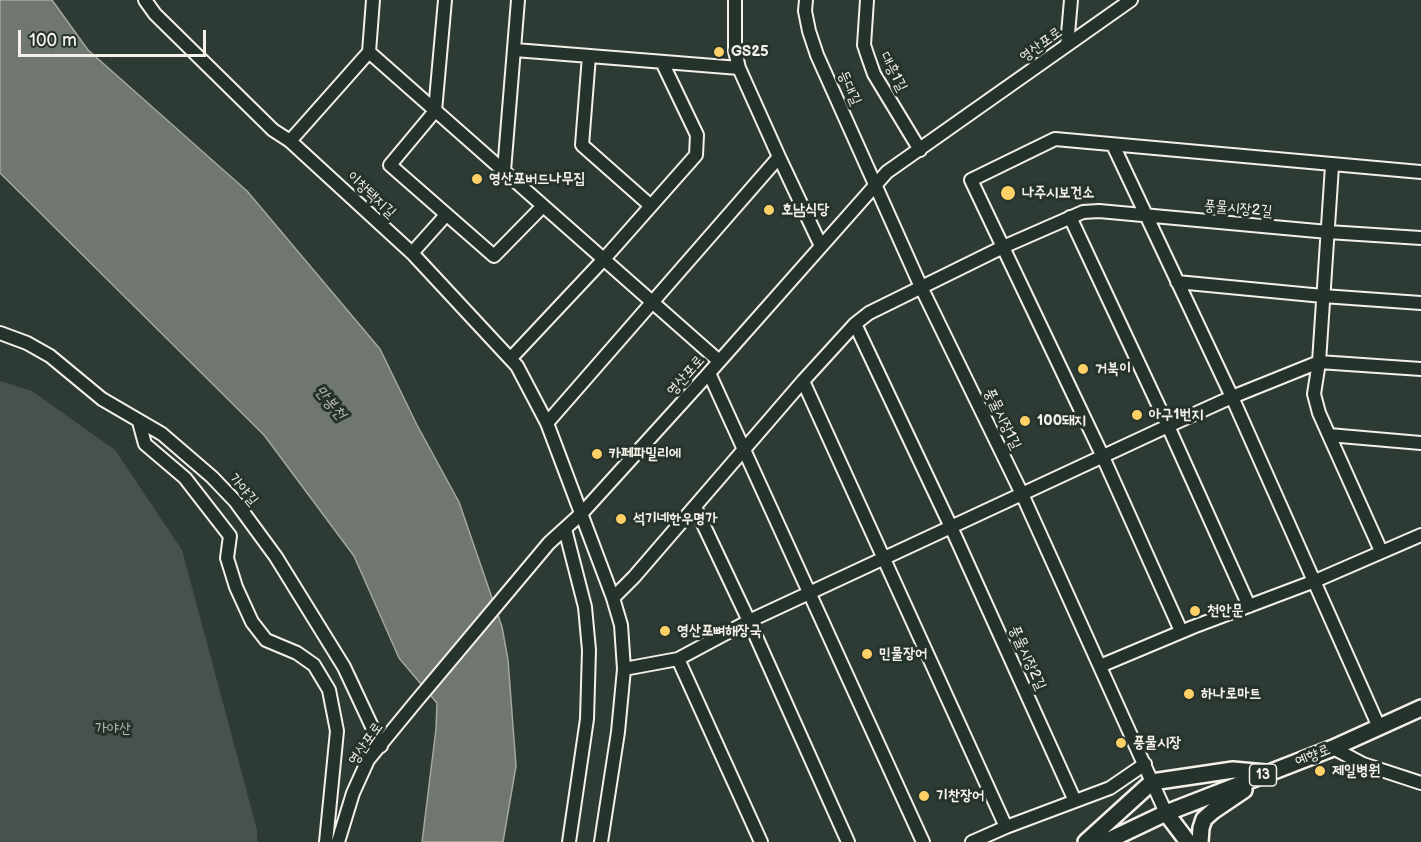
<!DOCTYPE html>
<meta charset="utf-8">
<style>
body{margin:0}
#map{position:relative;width:1421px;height:842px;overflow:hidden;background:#2e3b34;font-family:"Balsamiq Sans",sans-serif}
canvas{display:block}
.scale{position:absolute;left:18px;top:30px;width:188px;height:27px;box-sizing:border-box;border:3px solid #f4f1e8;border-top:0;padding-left:8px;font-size:18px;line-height:21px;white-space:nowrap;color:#f4f1e8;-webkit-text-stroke:4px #26332d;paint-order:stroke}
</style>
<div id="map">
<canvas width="1421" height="842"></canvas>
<div class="scale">100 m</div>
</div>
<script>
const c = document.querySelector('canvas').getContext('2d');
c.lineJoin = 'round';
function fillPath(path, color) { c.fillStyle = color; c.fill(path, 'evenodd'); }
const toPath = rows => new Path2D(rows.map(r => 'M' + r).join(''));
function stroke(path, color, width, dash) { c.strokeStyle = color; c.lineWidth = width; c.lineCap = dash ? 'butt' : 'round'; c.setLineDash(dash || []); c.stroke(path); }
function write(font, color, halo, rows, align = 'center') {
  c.font = font + ' "Balsamiq Sans","Poor Story",sans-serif'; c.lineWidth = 6; c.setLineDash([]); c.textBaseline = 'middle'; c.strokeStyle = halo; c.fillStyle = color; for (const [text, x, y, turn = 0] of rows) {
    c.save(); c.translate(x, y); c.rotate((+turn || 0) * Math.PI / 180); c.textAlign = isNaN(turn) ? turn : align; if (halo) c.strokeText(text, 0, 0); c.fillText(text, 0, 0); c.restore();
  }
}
fillPath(toPath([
 [0,381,32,391,115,450,182,550,257,830,257,842,0,842]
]), '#48524c');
const water = toPath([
 [0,0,52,0,88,50,247,191,380,349,417,425,459,502,502,627,508,660,516,766,503,842,422,842,436,729,437,703,399,658,354,556,264,435,0,173,0,0]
]);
fillPath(water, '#6f7770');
stroke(water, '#a4a8a0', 1.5);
const minor = toPath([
 [145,0,155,14,273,130,290,141],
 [373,0,369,52,290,141,412,253,517,366,547,423,613,598],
 [445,0,435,111,390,165,494,256,543,206],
 [735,0,735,51,739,68,779,157,821,246],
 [806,0,805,11,809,31,817,55,921,287,1022,494,1166,813],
 [867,0,864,45,868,57,874,74,920,150],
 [1067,45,1071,0],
 [515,50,739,68],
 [369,52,719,361],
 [589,56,582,145,651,206],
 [1113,145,1232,397,1379,727],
 [1332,166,1319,362,1314,394,1319,413,1381,551],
 [504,171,518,0],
 [1070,217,1168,426,1249,606],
 [412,253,446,215],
 [1177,282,1323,296,1421,303],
 [855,324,951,527,1075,801],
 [0,333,27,343,50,356,102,399,162,434,212,477,235,501,276,557,344,667,381,746],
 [511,358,604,259,696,155,697,135,662,62],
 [709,373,923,842],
 [803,381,1006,827],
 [139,422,145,444,185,478,230,536,227,558,236,587,252,622,266,640,297,653,314,665,329,690,337,731,326,842],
 [547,423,779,157],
 [1329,435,1421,443],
 [695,507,749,621,848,842],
 [565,529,585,607,589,650,587,719,569,842],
 [1181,631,1103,457,971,180,1055,139,1421,172],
 [678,659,761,842],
 [1100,666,1193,627,1315,581,1421,535],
 [624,669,678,659,749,621,1168,426,1232,397,1319,362,1421,369],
 [1333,748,1363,764,1421,783],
 [338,842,353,793,368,760,414,704,549,543,582,513,709,373,887,172,1131,0],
 [601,842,618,732,624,669,621,625,613,598,634,577,803,381,855,324,869,313,1003,247,1083,212,1099,211,1328,232,1421,238],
 [972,842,1006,827,1110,788,1145,764]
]);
const major = toPath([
 [1166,813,1188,842],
 [1086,842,1152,782,1233,770,1266,773],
 [1105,842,1166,813,1333,748,1421,708],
 [1200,842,1201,828,1204,819,1213,811,1244,790]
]);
stroke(minor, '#f4f1e8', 16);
stroke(major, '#f4f1e8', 20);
stroke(minor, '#26332d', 12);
stroke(major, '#26332d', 15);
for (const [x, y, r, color] of [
 [719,52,6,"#ffd166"],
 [477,179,6,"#ffd166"],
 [1008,193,8,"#ffd166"],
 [769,210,6,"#ffd166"],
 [1083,369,6,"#ffd166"],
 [1137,415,6,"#ffd166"],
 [1025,421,6,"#ffd166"],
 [597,454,6,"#ffd166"],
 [621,519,6,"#ffd166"],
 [1195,611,6,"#ffd166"],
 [665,631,6,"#ffd166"],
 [867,654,6,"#ffd166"],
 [1189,694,6,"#ffd166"],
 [1121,743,6,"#ffd166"],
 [1320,771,6,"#ffd166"],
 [924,796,6,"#ffd166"]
]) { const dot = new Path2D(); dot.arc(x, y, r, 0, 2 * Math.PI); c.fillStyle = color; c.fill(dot); stroke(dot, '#26332d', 2); }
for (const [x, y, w] of [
 [1263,775,27]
]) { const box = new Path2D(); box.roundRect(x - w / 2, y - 11, w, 22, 4.5); c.fillStyle = '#26332d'; c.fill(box); stroke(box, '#f4f1e8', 1.5); }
write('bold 14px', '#f4f1e8', null, [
 ["13",1263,775]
]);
write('15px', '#f4f1e8', '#26332d', [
 ["영산포로",1041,45,-36],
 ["대흥1길",893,72,63],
 ["등대길",849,88,66],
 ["이창택지길",371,195,43],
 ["풍물시장2길",1238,209,5],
 ["영산포로",686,376,-48],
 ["풍물시장1길",1002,419,64],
 ["가야길",243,490,50],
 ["풍물시장2길",1027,658,66],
 ["영산포로",366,744,-55],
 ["예향로",1313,756,-22]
]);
write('bold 15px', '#f4f1e8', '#26332d', [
 ["GS25",731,52],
 ["영산포버드나무집",489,179],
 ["나주시보건소",1022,193],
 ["호남식당",781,210],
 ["거북이",1095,369],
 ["아구1번지",1149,415],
 ["100돼지",1037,421],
 ["카페파밀리에",609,454],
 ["석기네한우명가",633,519],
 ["천안문",1207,611],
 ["영산포뼈해장국",677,631],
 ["민물장어",879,654],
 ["하나로마트",1201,694],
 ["풍물시장",1133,743],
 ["제일병원",1332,771],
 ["기찬장어",936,796]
], 'left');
write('15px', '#b8b9b1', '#26332d', [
 ["가야산",113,729]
]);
write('italic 16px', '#b8bab2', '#26332d', [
 ["만봉천",330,403,50]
]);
</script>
